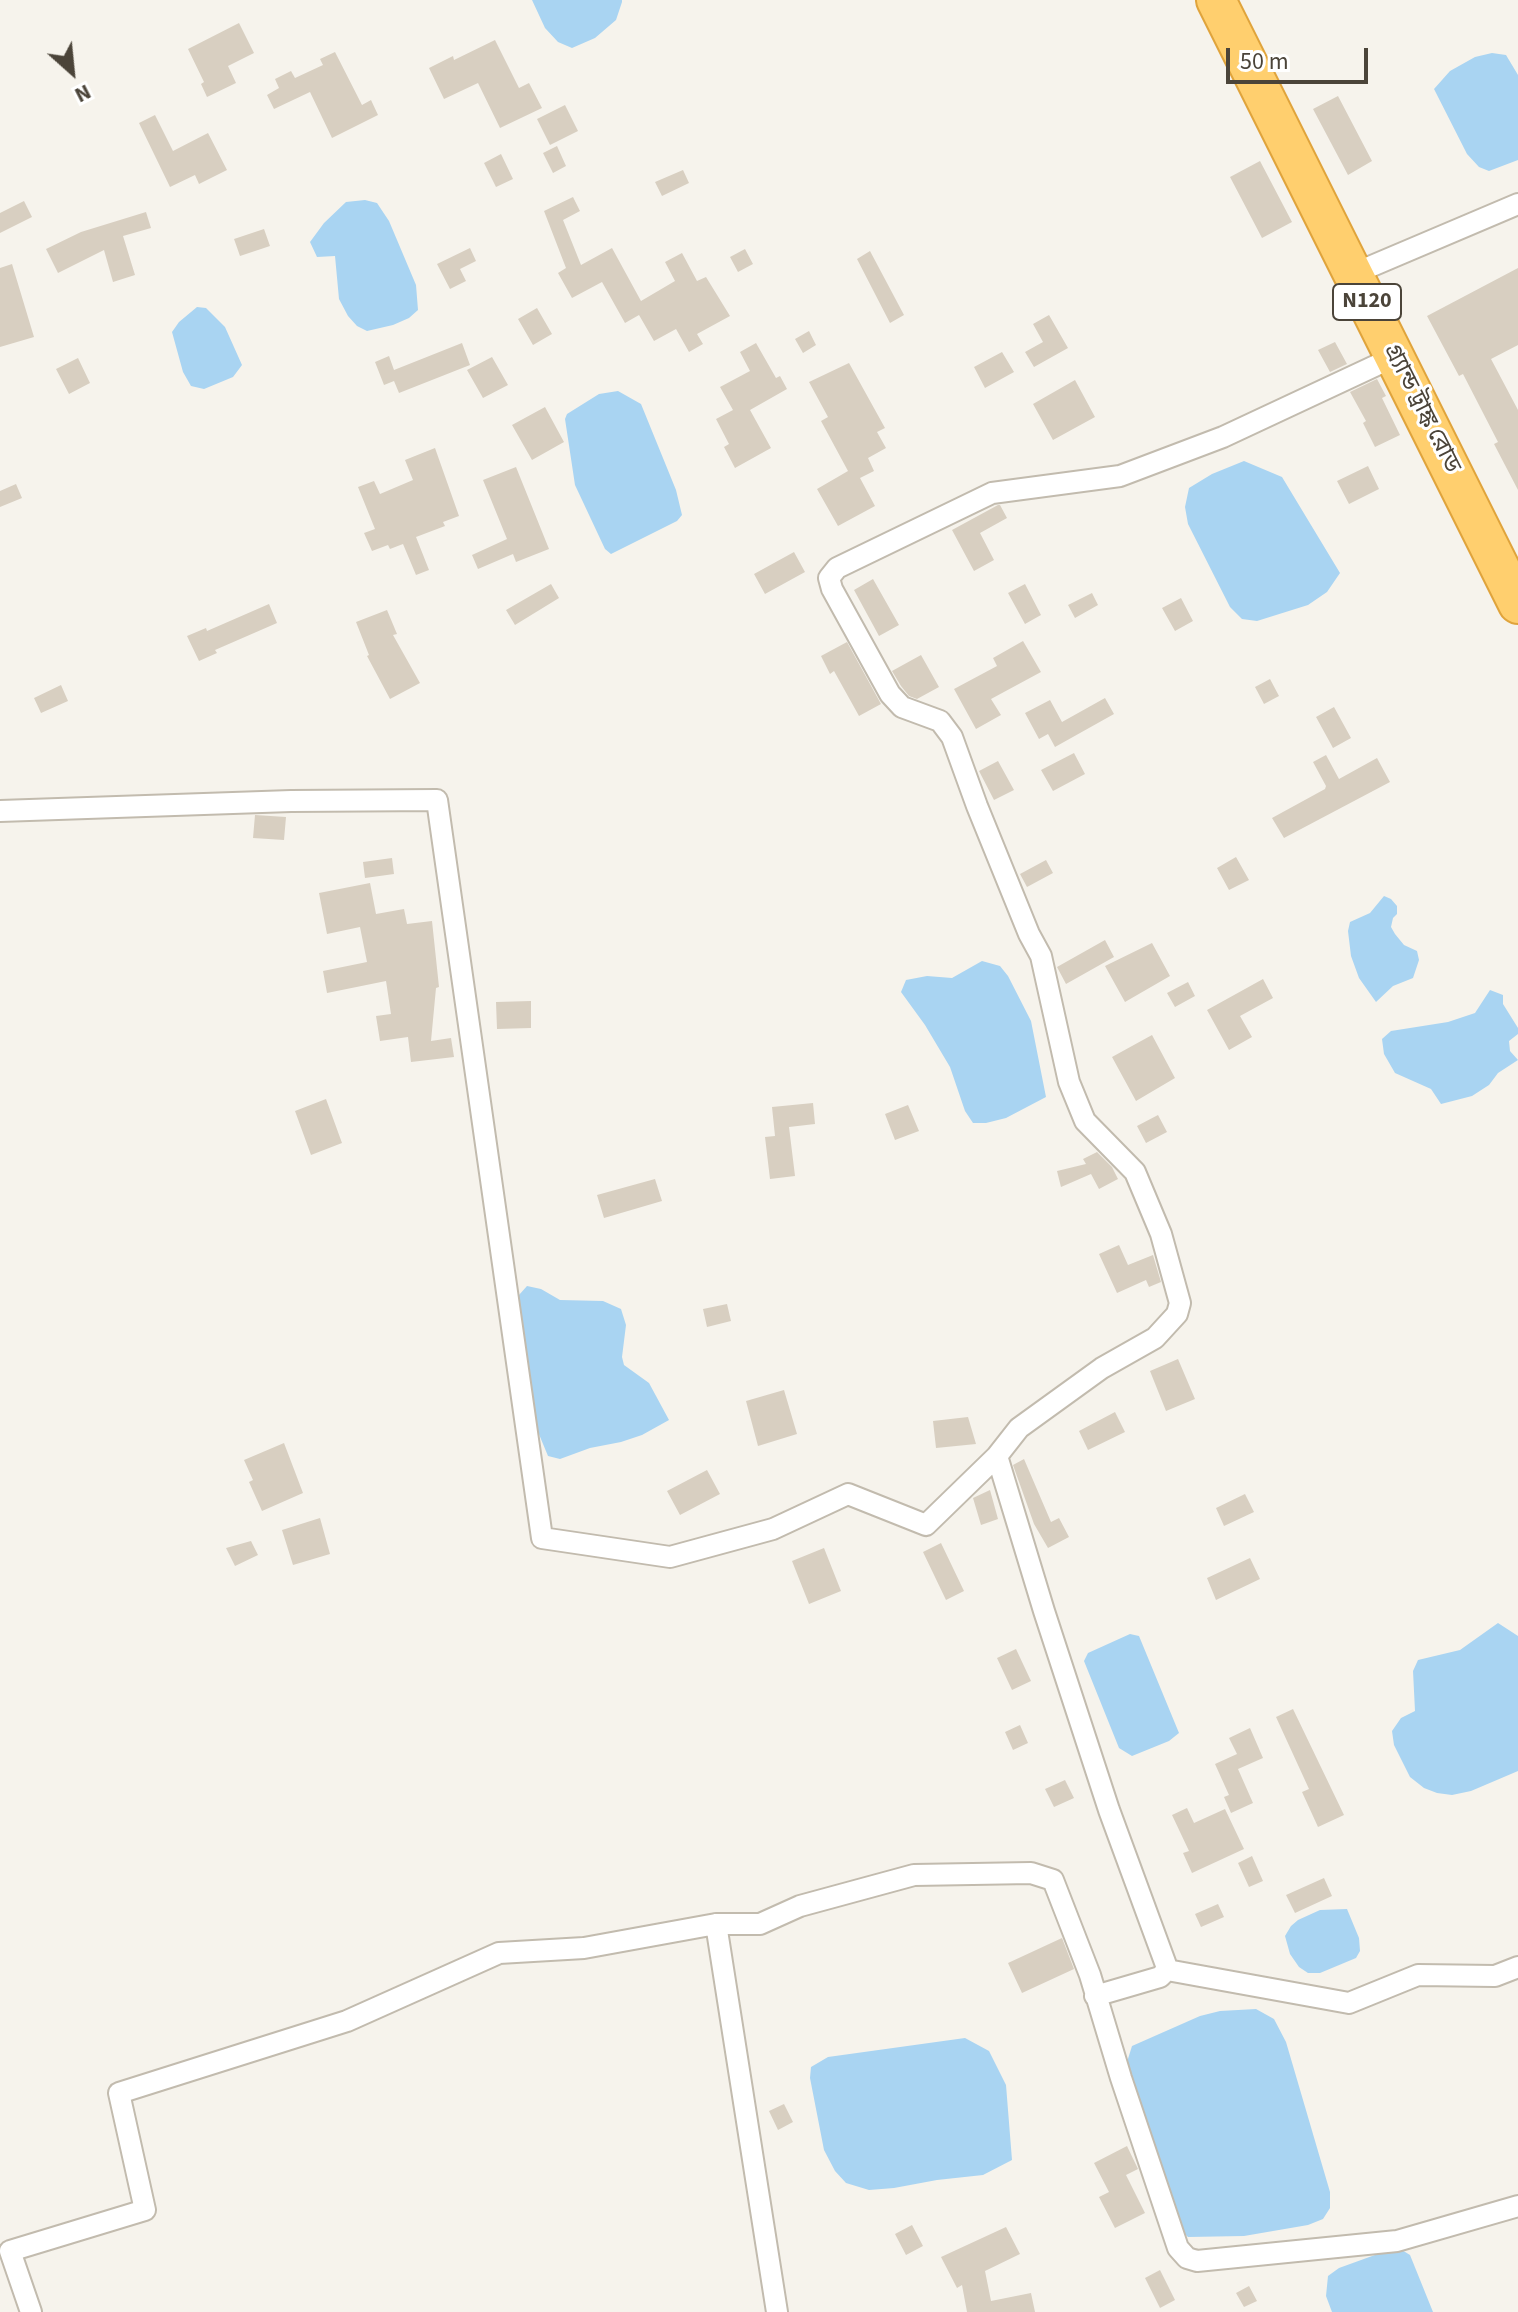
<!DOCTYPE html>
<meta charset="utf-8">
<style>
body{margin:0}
#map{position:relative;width:1518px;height:2312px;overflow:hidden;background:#f6f3ec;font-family:"Source Sans 3",sans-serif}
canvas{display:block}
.north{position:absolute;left:32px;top:32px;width:80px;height:80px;-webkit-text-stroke:6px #fff;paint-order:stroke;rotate:153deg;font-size:22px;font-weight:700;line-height:32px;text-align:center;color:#4b4439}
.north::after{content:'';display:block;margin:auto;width:28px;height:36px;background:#4b4439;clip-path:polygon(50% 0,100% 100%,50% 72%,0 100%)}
.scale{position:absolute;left:1226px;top:48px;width:142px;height:36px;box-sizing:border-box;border:4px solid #4b4439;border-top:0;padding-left:10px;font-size:24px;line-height:28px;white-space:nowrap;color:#4b4439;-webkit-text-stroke:6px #fff;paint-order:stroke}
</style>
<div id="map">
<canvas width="1518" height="2312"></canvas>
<div class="north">N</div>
<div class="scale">50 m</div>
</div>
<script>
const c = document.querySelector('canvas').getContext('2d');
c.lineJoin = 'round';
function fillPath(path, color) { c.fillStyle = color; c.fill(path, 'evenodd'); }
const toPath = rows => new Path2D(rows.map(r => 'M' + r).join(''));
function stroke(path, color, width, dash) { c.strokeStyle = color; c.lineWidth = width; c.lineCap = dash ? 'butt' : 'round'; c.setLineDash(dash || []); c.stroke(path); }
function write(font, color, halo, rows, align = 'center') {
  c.font = font + ' "Source Sans 3","Noto Sans Bengali",sans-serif'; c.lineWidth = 6; c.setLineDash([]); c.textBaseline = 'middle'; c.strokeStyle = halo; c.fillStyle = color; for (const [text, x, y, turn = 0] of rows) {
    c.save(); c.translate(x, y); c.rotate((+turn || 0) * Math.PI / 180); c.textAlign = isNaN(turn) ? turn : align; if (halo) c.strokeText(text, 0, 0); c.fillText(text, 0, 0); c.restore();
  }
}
fillPath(toPath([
 [532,0,622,0,622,2,616,20,595,38,572,48,558,42,545,28],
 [1492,53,1506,55,1518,75,1518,160,1489,171,1479,167,1467,154,1434,89,1450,71,1475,57],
 [365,200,377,203,389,221,416,285,418,310,409,318,393,325,367,331,357,326,348,316,339,299,335,256,317,257,310,242,324,223,346,202],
 [197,307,206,308,225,327,242,365,233,377,204,389,191,386,183,372,172,332,179,322],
 [618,391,641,404,676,490,682,515,677,521,611,554,605,549,575,485,565,419,567,414,599,394],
 [1244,461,1282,477,1340,573,1327,592,1308,605,1257,621,1242,619,1230,607,1188,524,1185,507,1189,488,1212,474],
 [1384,896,1391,899,1397,906,1397,914,1393,918,1391,927,1395,934,1404,945,1417,951,1419,960,1413,978,1393,986,1376,1002,1359,978,1351,956,1348,931,1350,922,1370,913],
 [982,961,1000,966,1008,976,1031,1021,1046,1097,1006,1118,986,1123,973,1123,965,1111,950,1067,925,1025,901,992,906,980,927,976,952,978],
 [1490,990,1503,995,1503,1004,1518,1028,1518,1034,1509,1041,1510,1051,1518,1060,1498,1073,1489,1085,1472,1096,1441,1104,1431,1089,1395,1073,1384,1054,1382,1039,1391,1031,1448,1022,1475,1013],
 [527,1286,541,1289,560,1300,603,1301,621,1309,626,1325,622,1357,624,1365,649,1383,669,1420,642,1435,621,1442,590,1448,560,1459,548,1456,536,1427,517,1305,519,1295],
 [1498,1623,1518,1636,1518,1771,1471,1791,1452,1795,1437,1793,1424,1788,1410,1777,1394,1745,1392,1731,1401,1718,1415,1711,1413,1671,1418,1660,1460,1650],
 [1130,1634,1139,1636,1179,1733,1169,1741,1132,1756,1119,1748,1084,1661,1088,1653],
 [1347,1909,1359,1938,1360,1951,1356,1958,1320,1973,1308,1973,1299,1967,1290,1954,1285,1936,1291,1926,1298,1920,1320,1910],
 [1256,2009,1274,2019,1286,2042,1330,2192,1330,2208,1323,2219,1308,2225,1244,2236,1188,2237,1179,2229,1170,2210,1127,2062,1132,2046,1200,2016,1220,2011],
 [965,2038,989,2051,1006,2085,1012,2160,983,2175,937,2180,894,2188,869,2190,846,2183,835,2171,824,2150,810,2078,811,2067,828,2057],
 [1397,2247,1410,2255,1433,2312,1332,2312,1326,2296,1328,2276,1339,2268]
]), '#a9d4f2');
fillPath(toPath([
 [239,23,254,53,228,66,236,83,207,97,201,84,204,82,188,49],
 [495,40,519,88,529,83,542,108,500,128,478,83,444,99,429,68,453,56,454,60],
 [335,52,362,105,371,100,378,115,332,138,310,92,274,109,267,95,279,88,275,79,291,71,295,78,323,65,320,59],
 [1338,96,1372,161,1348,175,1313,109],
 [565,105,578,131,550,145,537,119],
 [155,115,173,151,208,133,227,170,199,184,195,175,170,187,139,123],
 [557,146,566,166,553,173,543,153],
 [501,154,513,179,496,187,484,163],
 [1260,161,1292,222,1262,238,1230,177],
 [683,170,689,183,662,196,655,182],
 [573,197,580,211,563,220,581,265,612,248,641,301,675,281,665,262,682,253,697,281,706,277,730,316,697,334,703,344,689,352,676,329,654,341,639,315,625,323,602,282,572,298,558,273,566,268,544,211],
 [24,201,32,217,0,233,0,213],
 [146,212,151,228,123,236,135,275,113,282,104,250,58,273,46,249,81,232],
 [264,229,270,246,240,256,234,239],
 [470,248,476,261,460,269,466,281,450,289,437,264],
 [745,249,753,264,738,272,730,257],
 [870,251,904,315,890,323,857,259],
 [12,264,34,337,0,347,0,268],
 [1518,268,1518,345,1491,359,1518,410,1518,490,1494,444,1498,442,1463,374,1459,376,1427,316],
 [537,308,552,334,533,345,518,319],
 [1049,315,1068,348,1034,367,1025,352,1043,342,1033,324],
 [809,331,816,345,803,353,795,339],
 [1335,342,1347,364,1330,372,1318,350],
 [462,343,470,365,399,393,394,381,384,385,375,362,389,356,394,370],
 [756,343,776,378,780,376,787,389,750,410,771,448,735,468,724,447,729,444,716,419,733,410,720,387,750,371,740,352],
 [1002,352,1014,372,985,388,974,367],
 [492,357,508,385,483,398,467,370],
 [78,358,90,383,69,394,56,369],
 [849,363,885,428,877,432,886,448,868,458,874,471,860,478,875,506,838,526,817,489,848,471,821,421,828,417,809,382],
 [1377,379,1386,396,1382,398,1400,435,1375,447,1363,423,1366,421,1350,392],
 [1075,380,1095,417,1053,440,1033,404],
 [545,407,564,442,532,460,512,425],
 [435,448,459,516,443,522,445,526,416,537,429,570,416,575,403,544,390,549,388,545,372,551,364,533,375,529,358,487,374,481,380,494,413,480,405,460],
 [1368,466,1379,489,1349,504,1337,481],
 [516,467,549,549,516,562,513,554,478,569,472,555,507,539,483,480],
 [16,484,22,498,0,507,0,491],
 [998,505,1000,505,1007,518,980,533,994,560,974,571,952,530],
 [794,552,805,572,765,594,754,574],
 [873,579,899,625,879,636,854,590],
 [551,584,559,598,515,625,506,610],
 [1025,584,1041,615,1025,624,1008,593],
 [1092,593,1098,605,1075,618,1068,605],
 [1181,598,1193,621,1175,631,1162,608],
 [269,604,277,623,215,650,217,653,199,661,187,636,206,628,207,631],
 [387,610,397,634,393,635,420,683,390,699,367,656,369,655,356,622],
 [1023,641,1041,672,991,699,1001,715,976,729,954,689,997,666,993,658],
 [847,642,881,704,859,716,834,671,830,674,821,656],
 [921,655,939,687,917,699,909,696,901,686,892,671],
 [1270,679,1279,696,1264,704,1255,687],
 [61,685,68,701,41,713,34,698],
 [1105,698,1114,714,1055,747,1048,734,1039,739,1025,713,1050,700,1062,722],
 [1334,707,1351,738,1333,748,1316,717],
 [1074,753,1085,774,1053,791,1041,770],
 [1326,755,1339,779,1377,758,1390,782,1284,838,1272,818,1325,789,1326,786,1313,762],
 [998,761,1014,790,994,800,979,771],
 [255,815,286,817,284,840,253,838],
 [1236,857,1249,880,1229,890,1217,868],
 [392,858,394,874,365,878,363,862],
 [1046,860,1053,873,1027,887,1020,874],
 [370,883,376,914,404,909,407,924,432,921,439,987,436,988,431,1041,451,1038,454,1057,411,1062,408,1037,380,1041,376,1016,391,1014,386,981,327,993,323,971,367,962,360,927,327,934,319,893],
 [1105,940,1114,957,1066,984,1057,967],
 [1152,943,1170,976,1125,1002,1105,966],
 [1263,979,1273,998,1240,1016,1252,1037,1229,1050,1207,1010],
 [1188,982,1195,996,1175,1007,1167,993],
 [531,1001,531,1028,497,1029,496,1002],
 [1152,1035,1175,1078,1136,1101,1112,1057],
 [326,1099,342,1143,311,1155,295,1111],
 [813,1103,815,1124,789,1127,795,1176,770,1179,765,1137,775,1136,772,1107],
 [908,1105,919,1131,895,1140,885,1114],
 [1158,1115,1167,1132,1146,1143,1137,1126],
 [1097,1152,1112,1167,1118,1179,1099,1189,1091,1174,1061,1187,1057,1171,1086,1164,1083,1159],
 [655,1179,662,1201,604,1218,597,1195],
 [1119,1245,1128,1265,1153,1255,1161,1282,1149,1287,1146,1280,1117,1293,1099,1254],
 [727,1304,731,1321,707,1327,703,1309],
 [1178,1359,1195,1399,1166,1411,1150,1371],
 [784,1390,797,1434,758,1446,746,1401],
 [1115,1412,1125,1432,1088,1450,1079,1431],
 [968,1417,976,1444,936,1448,933,1421],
 [284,1443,303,1493,262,1511,249,1482,253,1480,244,1460],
 [1024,1459,1051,1522,1059,1518,1069,1537,1048,1548,1034,1524,1013,1465],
 [707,1470,720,1494,680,1515,667,1491],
 [990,1490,998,1519,981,1525,973,1498],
 [1245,1494,1254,1512,1224,1526,1216,1508],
 [320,1518,330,1554,293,1565,282,1530],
 [251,1541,258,1555,235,1566,226,1548],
 [941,1543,964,1591,946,1600,923,1552],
 [824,1548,841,1591,809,1604,792,1561],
 [1250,1558,1260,1579,1216,1600,1207,1578],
 [1016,1649,1031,1681,1012,1690,997,1658],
 [1293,1709,1344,1815,1318,1827,1302,1792,1309,1789,1276,1717],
 [1020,1725,1028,1743,1013,1750,1005,1732],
 [1250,1728,1263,1758,1238,1769,1253,1803,1231,1813,1224,1797,1229,1795,1215,1764,1237,1754,1229,1738],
 [1065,1780,1074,1798,1054,1807,1045,1789],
 [1187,1808,1194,1823,1225,1809,1244,1849,1192,1873,1183,1853,1189,1851,1172,1815],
 [1252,1856,1263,1881,1249,1887,1238,1863],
 [1324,1878,1332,1896,1295,1913,1286,1895],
 [1218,1904,1224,1917,1201,1927,1195,1914],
 [1062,1938,1074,1969,1022,1993,1008,1963],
 [784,2104,793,2122,778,2130,769,2111],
 [1127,2146,1138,2169,1126,2175,1145,2213,1115,2228,1099,2197,1109,2192,1094,2163],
 [912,2225,923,2246,906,2255,895,2234],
 [1006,2227,1020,2254,985,2271,991,2301,1031,2293,1035,2312,967,2312,962,2285,957,2288,941,2257],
 [1160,2270,1175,2300,1160,2308,1145,2278],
 [1249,2286,1257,2301,1244,2307,1236,2293]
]), '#d8cfc1');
const street = toPath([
 [1353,274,1518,204],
 [0,811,291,801,437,800,542,1538,670,1557,773,1529,848,1494,926,1525,997,1456],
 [716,1924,777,2312],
 [1167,1970,1349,2003,1418,1975,1495,1976,1518,1967],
 [1095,1996,1160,1977,1167,1970,1166,1965,1109,1810,1044,1611,997,1456,1019,1428,1102,1368,1155,1338,1177,1314,1180,1303,1161,1234,1135,1172,1085,1121,1069,1082,1041,956,1029,934,977,806,952,737,940,721,902,707,890,694,832,589,829,578,837,568,992,493,1120,476,1223,437,1394,357],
 [31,2312,10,2251,145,2210,119,2093,347,2021,499,1953,584,1948,716,1924,760,1924,800,1906,914,1875,1031,1873,1053,1880,1090,1975,1121,2078,1178,2248,1187,2258,1197,2261,1397,2241,1518,2206]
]);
const highway = toPath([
 [1216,0,1518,604]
]);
stroke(street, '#c2bbae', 24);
stroke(highway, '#e0a43c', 42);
stroke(street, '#fff', 20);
stroke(highway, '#ffcf6e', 38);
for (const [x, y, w] of [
 [1367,302,68]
]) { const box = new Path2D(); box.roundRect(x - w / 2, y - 18, w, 36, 6); c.fillStyle = '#fff'; c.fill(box); stroke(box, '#4b4439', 2); }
write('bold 22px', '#4b4439', null, [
 ["N120",1367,302]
]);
write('24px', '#4b4439', '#fff', [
 ["গ্র্যান্ড ট্রাঙ্ক রোড",1421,409,63]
]);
</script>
